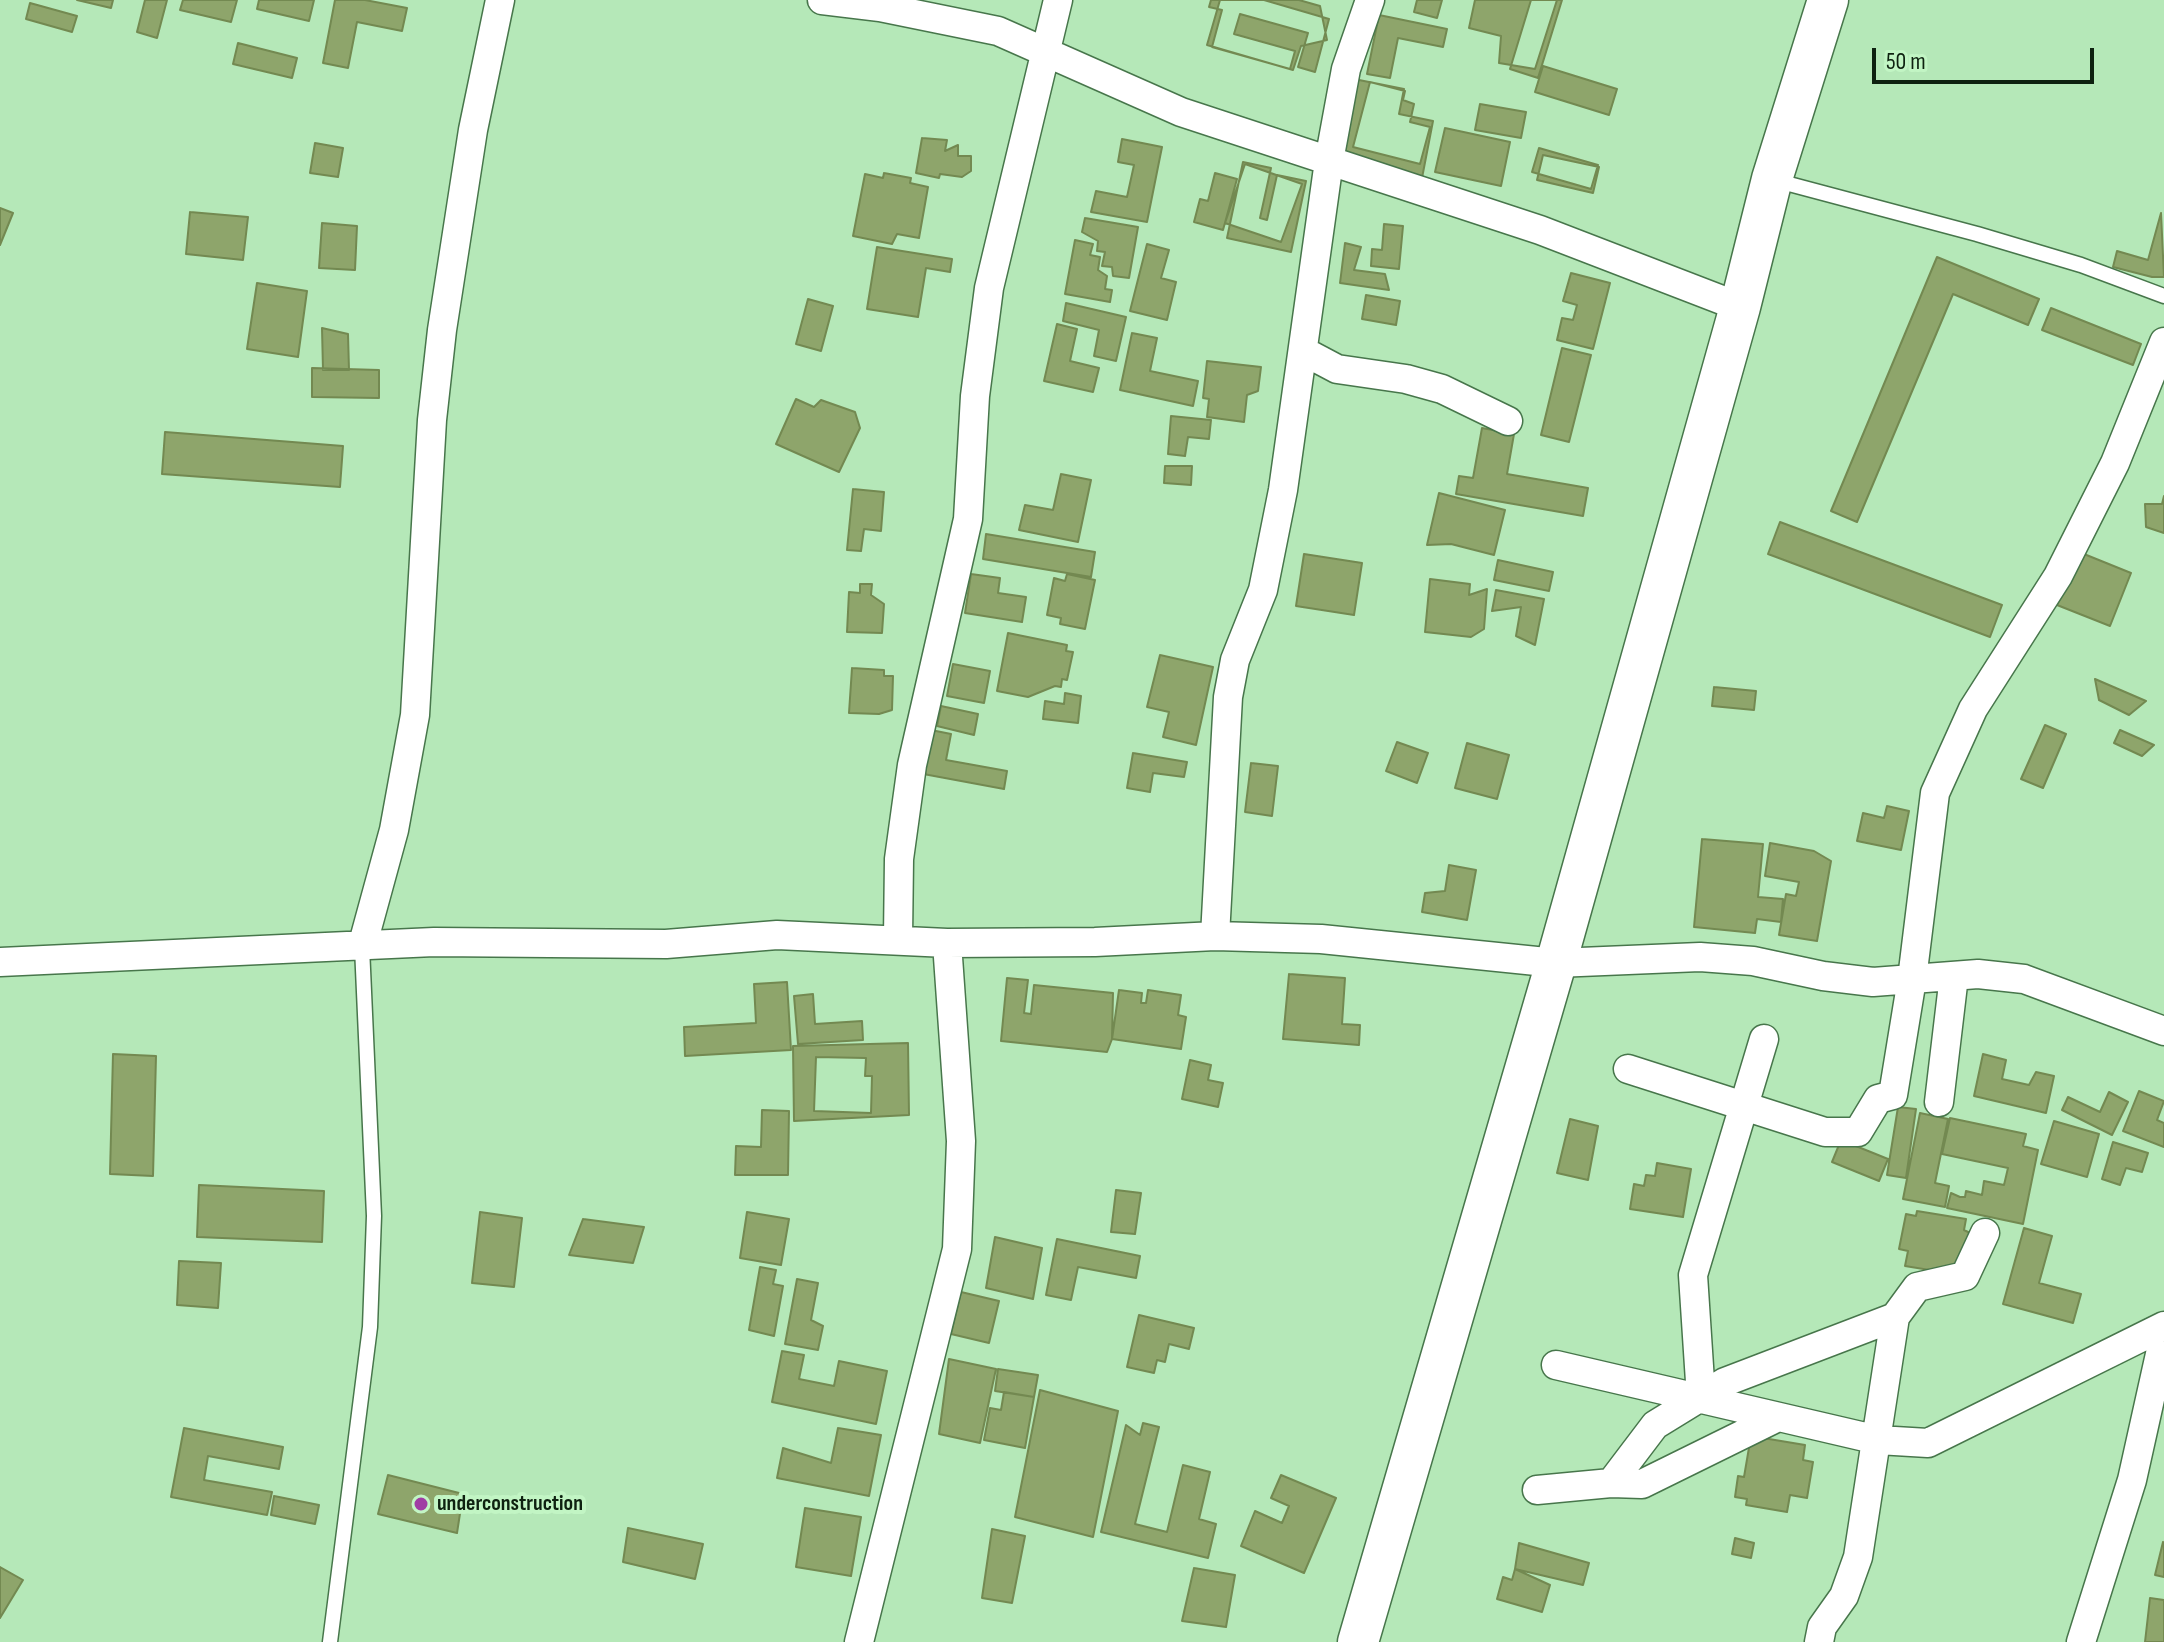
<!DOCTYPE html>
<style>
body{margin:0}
#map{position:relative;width:2164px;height:1642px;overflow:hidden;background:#b5e8b8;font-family:"Sofia Sans Condensed",sans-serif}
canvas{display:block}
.scale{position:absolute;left:1872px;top:48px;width:222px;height:36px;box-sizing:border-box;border:4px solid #0e2110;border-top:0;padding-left:10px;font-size:24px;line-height:28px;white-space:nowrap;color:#0e2110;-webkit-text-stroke:6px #c2f5c4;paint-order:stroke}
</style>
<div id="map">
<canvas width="2164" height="1642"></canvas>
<div class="scale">50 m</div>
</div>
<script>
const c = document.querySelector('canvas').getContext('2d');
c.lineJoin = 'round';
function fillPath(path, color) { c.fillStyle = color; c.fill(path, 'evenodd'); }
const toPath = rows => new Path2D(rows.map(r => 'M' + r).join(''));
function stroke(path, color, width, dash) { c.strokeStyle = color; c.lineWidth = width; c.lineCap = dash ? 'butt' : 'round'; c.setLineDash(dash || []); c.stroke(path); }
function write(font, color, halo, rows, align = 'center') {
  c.font = font + ' "Sofia Sans Condensed",sans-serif'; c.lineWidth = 8; c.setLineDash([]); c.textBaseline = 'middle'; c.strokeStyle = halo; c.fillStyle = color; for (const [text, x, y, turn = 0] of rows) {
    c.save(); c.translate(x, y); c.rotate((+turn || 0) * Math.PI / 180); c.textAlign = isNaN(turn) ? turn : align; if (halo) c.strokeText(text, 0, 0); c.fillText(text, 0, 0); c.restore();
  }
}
const building = toPath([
 [77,0,113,0,111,8,77,0],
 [145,0,167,0,157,38,137,32,145,0],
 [183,0,237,0,231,22,180,10,183,0],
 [259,0,314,0,309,21,257,9,259,0],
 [335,0,365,0,407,8,402,31,357,22,348,68,323,63,335,0],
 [1211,0,1264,0,1329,19,1315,72,1298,67,1308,33,1240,14,1234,34,1295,51,1290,69,1212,47,1222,10,1209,7,1211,0],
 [1220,0,1299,0,1320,6,1327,40,1301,46,1293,70,1207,45,1220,0],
 [1417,0,1442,0,1437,18,1414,12,1417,0],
 [1475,0,1557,0,1535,69,1499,63,1501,36,1469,28,1475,0],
 [1531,0,1562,0,1538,78,1510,69,1531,0],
 [30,3,77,16,72,32,26,19,30,3],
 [1379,15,1447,29,1443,47,1398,38,1390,78,1367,74,1379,15],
 [238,43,297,58,292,78,233,64,238,43],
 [1543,66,1617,89,1609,115,1535,92,1543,66],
 [1349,78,1404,89,1399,114,1433,121,1422,178,1332,160,1349,78],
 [1370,82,1405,91,1403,100,1414,104,1410,122,1430,127,1420,164,1353,147,1370,82],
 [1480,104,1526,112,1521,138,1475,130,1480,104],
 [1445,128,1510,142,1501,186,1435,172,1445,128],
 [922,138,947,140,945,151,958,145,958,156,971,156,971,171,962,177,940,174,939,178,916,173,922,138],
 [1122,139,1162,147,1147,222,1091,212,1096,191,1127,197,1134,165,1118,162,1122,139],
 [315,143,343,148,338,177,310,173,315,143],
 [1539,148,1598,165,1591,189,1532,172,1539,148],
 [1543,155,1599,167,1593,193,1537,180,1543,155],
 [1243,162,1271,168,1260,218,1267,220,1277,175,1306,181,1291,252,1227,238,1243,162],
 [1245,164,1302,184,1281,242,1225,223,1245,164],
 [884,173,911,178,910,183,928,187,919,238,897,234,892,244,853,236,865,174,883,178,884,173],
 [1215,173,1237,179,1223,230,1194,222,1200,199,1208,201,1215,173],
 [0,208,13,213,0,245,0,208],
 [190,212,248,217,243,260,186,254,190,212],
 [2161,213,2164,277,2152,277,2113,267,2117,251,2148,260,2161,213],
 [1085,218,1138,227,1129,278,1113,276,1112,267,1102,266,1105,252,1097,251,1098,241,1082,232,1085,218],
 [322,223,357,226,355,270,319,268,322,223],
 [1384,224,1403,226,1399,269,1371,266,1372,249,1382,250,1384,224],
 [1075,240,1093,244,1090,255,1100,257,1098,270,1107,276,1105,289,1112,290,1110,302,1065,294,1075,240],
 [1345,243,1361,247,1354,270,1385,274,1389,290,1340,283,1345,243],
 [1147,244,1169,250,1161,278,1176,282,1167,320,1130,311,1147,244],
 [877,247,952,259,950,272,926,268,918,317,867,309,877,247],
 [1937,257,2039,299,2028,325,1953,294,1857,522,1831,511,1937,257],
 [1571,273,1610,283,1593,349,1557,340,1562,318,1573,320,1577,305,1563,301,1571,273],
 [257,283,307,291,298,357,247,349,257,283],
 [1366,295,1400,301,1396,325,1362,319,1366,295],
 [808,299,833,306,821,351,796,344,808,299],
 [1066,303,1126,317,1116,361,1094,356,1099,330,1063,321,1066,303],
 [2051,308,2141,344,2133,365,2042,330,2051,308],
 [1057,324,1077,329,1070,361,1099,368,1093,392,1044,381,1057,324],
 [322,328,348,334,349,370,323,370,322,328],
 [1132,333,1157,338,1150,371,1198,381,1193,406,1120,390,1132,333],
 [1562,348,1591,355,1569,442,1541,435,1562,348],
 [1207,361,1261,367,1258,391,1247,395,1244,422,1207,417,1209,399,1203,398,1207,361],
 [312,368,379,370,379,398,312,397,312,368],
 [796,399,814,407,821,400,855,412,860,428,839,472,776,444,796,399],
 [1171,416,1211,420,1209,439,1188,437,1185,456,1168,454,1171,416],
 [1482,428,1514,434,1507,474,1588,488,1583,516,1456,494,1459,476,1473,478,1482,428],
 [165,432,343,446,340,487,162,474,165,432],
 [1165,466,1192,466,1191,485,1164,483,1165,466],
 [1061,474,1091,480,1078,542,1019,530,1025,505,1053,510,1061,474],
 [853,489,884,492,881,531,864,529,861,551,847,550,853,489],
 [1439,493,1505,510,1494,555,1451,544,1427,545,1439,493],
 [2164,496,2164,533,2146,527,2145,504,2162,504,2164,496],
 [1780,522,2002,605,1990,637,1768,554,1780,522],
 [986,534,1095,552,1091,577,983,559,986,534],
 [2079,552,2131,573,2110,626,2057,605,2079,552],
 [1304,554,1362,563,1354,615,1296,606,1304,554],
 [1498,560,1553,572,1549,591,1494,580,1498,560],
 [971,574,1000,578,998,593,1026,597,1022,622,965,613,971,574],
 [1067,574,1095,580,1085,629,1060,624,1061,618,1047,615,1054,578,1065,581,1067,574],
 [1430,579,1470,584,1469,595,1487,589,1484,629,1471,637,1425,632,1430,579],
 [860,584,872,584,871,595,884,604,882,633,847,632,849,592,860,593,860,584],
 [1496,590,1544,599,1535,645,1516,636,1521,607,1492,611,1496,590],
 [1008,633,1067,645,1066,651,1073,652,1067,680,1062,679,1061,687,1055,686,1028,697,997,691,1008,633],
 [1160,655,1213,667,1196,745,1163,737,1169,712,1147,707,1160,655],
 [953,664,990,671,984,703,947,696,953,664],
 [852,668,884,670,884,676,893,676,892,710,879,714,849,713,852,668],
 [2095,679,2146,701,2129,715,2099,700,2095,679],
 [1714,687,1756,691,1754,710,1712,706,1714,687],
 [1065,693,1081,696,1078,723,1043,719,1045,701,1064,704,1065,693],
 [941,706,978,714,974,735,937,726,941,706],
 [2045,725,2066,734,2043,788,2021,779,2045,725],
 [926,729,951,734,946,760,1007,771,1004,789,918,773,926,729],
 [2120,730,2154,745,2142,756,2114,743,2120,730],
 [1397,742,1428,753,1417,783,1386,771,1397,742],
 [1467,743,1509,755,1497,799,1455,788,1467,743],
 [1133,753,1187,762,1184,777,1153,773,1150,792,1127,788,1133,753],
 [1251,763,1278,766,1272,816,1245,812,1251,763],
 [1887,806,1909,811,1901,850,1857,841,1863,813,1884,818,1887,806],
 [1702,839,1763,844,1758,897,1783,899,1781,922,1757,919,1755,933,1694,927,1702,839],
 [1770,843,1814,851,1831,861,1817,941,1779,935,1786,894,1796,896,1799,882,1765,876,1770,843],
 [1449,865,1476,870,1467,920,1422,912,1425,893,1445,891,1449,865],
 [1289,974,1345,978,1342,1024,1360,1025,1359,1045,1283,1039,1289,974],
 [1007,978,1028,980,1024,1013,1031,1014,1034,985,1113,993,1112,1039,1107,1052,1001,1041,1007,978],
 [787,982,791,1050,685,1056,684,1027,756,1023,754,984,787,982],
 [1119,990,1142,993,1141,1003,1146,1003,1148,990,1181,995,1178,1015,1186,1017,1181,1049,1112,1039,1119,990],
 [813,994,815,1024,862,1021,863,1040,798,1044,794,996,813,994],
 [908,1043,909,1115,794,1121,793,1046,908,1043],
 [113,1054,156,1056,153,1176,110,1174,113,1054],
 [1983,1054,2006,1060,2002,1079,2029,1085,2036,1072,2054,1076,2046,1113,1974,1096,1983,1054],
 [816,1057,866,1058,865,1076,872,1076,871,1113,814,1111,816,1057],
 [1190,1060,1211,1065,1208,1080,1223,1083,1218,1107,1182,1099,1190,1060],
 [2139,1091,2164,1101,2157,1120,2164,1123,2164,1147,2123,1131,2139,1091],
 [2109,1092,2128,1102,2112,1135,2062,1110,2068,1097,2100,1112,2109,1092],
 [1898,1107,1916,1109,1906,1178,1887,1175,1898,1107],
 [762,1110,789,1111,788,1175,735,1175,736,1146,761,1147,762,1110],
 [1920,1113,1948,1119,1935,1183,1949,1186,1945,1207,1903,1199,1920,1113],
 [1950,1118,2026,1134,2023,1146,2038,1150,2023,1224,1947,1208,1951,1193,1960,1197,1965,1197,1966,1191,1982,1195,1984,1181,2004,1185,2008,1168,1942,1154,1950,1118],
 [1570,1119,1598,1126,1588,1180,1557,1173,1570,1119],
 [2054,1121,2099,1134,2087,1177,2041,1164,2054,1121],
 [1841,1140,1888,1159,1879,1181,1832,1162,1841,1140],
 [2113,1142,2148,1153,2142,1172,2126,1168,2120,1185,2102,1179,2113,1142],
 [1657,1163,1691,1169,1683,1217,1630,1209,1634,1184,1644,1186,1646,1175,1655,1176,1657,1163],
 [199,1185,324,1191,322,1242,197,1237,199,1185],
 [1116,1190,1141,1193,1135,1234,1111,1232,1116,1190],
 [1917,1211,1966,1219,1964,1230,1970,1233,1963,1269,1948,1273,1905,1266,1908,1251,1899,1249,1906,1214,1916,1216,1917,1211],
 [480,1212,522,1218,514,1287,472,1283,480,1212],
 [747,1212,789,1219,781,1265,740,1258,747,1212],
 [583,1219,644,1227,633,1263,569,1255,583,1219],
 [2024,1228,2052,1236,2039,1283,2081,1294,2073,1323,2003,1304,2024,1228],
 [995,1237,1042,1248,1033,1299,986,1288,995,1237],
 [1057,1239,1140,1256,1136,1278,1078,1267,1071,1300,1046,1295,1057,1239],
 [179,1261,221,1263,218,1308,177,1305,179,1261],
 [760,1267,776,1270,773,1284,783,1286,774,1336,749,1330,760,1267],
 [797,1279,818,1283,811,1320,823,1326,818,1350,785,1344,797,1279],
 [961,1292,999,1301,989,1343,951,1334,961,1292],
 [1139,1315,1194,1328,1189,1349,1169,1344,1165,1362,1157,1360,1154,1373,1127,1367,1139,1315],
 [782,1351,804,1355,799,1379,834,1386,839,1361,887,1371,876,1424,772,1402,782,1351],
 [949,1359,996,1369,980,1443,939,1434,949,1359],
 [998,1369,1038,1375,1034,1397,995,1391,998,1369],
 [1040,1390,1118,1411,1093,1537,1015,1517,1040,1390],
 [1004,1392,1034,1397,1025,1448,984,1440,990,1408,1001,1410,1004,1392],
 [1143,1423,1159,1427,1135,1524,1167,1532,1183,1465,1210,1472,1199,1519,1216,1524,1208,1558,1101,1532,1126,1425,1140,1435,1143,1423],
 [184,1428,283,1447,279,1469,208,1456,204,1480,272,1492,267,1515,171,1497,184,1428],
 [838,1428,881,1435,869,1496,777,1478,783,1448,831,1463,838,1428],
 [1751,1436,1805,1445,1803,1460,1813,1462,1807,1498,1790,1495,1787,1512,1746,1505,1747,1499,1735,1497,1738,1476,1744,1477,1751,1436],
 [388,1475,463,1494,457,1533,378,1514,388,1475],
 [1281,1475,1336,1498,1304,1573,1241,1546,1255,1511,1282,1523,1289,1506,1271,1498,1281,1475],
 [274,1496,319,1505,315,1524,271,1515,274,1496],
 [805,1508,861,1517,851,1576,796,1567,805,1508],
 [628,1528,703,1544,695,1579,623,1562,628,1528],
 [992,1529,1025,1536,1012,1603,982,1598,992,1529],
 [1735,1538,1754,1543,1751,1558,1732,1554,1735,1538],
 [2163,1542,2164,1543,2164,1577,2155,1575,2163,1542],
 [1519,1543,1589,1563,1583,1585,1515,1569,1519,1543],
 [0,1567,23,1580,0,1618,0,1567],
 [1194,1568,1235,1575,1226,1627,1182,1621,1194,1568],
 [1515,1569,1550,1585,1542,1612,1497,1599,1503,1577,1512,1580,1515,1569],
 [2150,1598,2164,1600,2164,1642,2145,1642,2150,1598]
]);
fillPath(building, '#8ea56b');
stroke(building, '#738951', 2);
const lane = toPath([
 [1774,180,1977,234,2081,265,2164,296],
 [330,1642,370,1327,374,1216,362,947]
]);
const street = toPath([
 [822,0,880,7,998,31,1181,112,1540,230,1740,307],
 [1303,351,1337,369,1406,379,1442,389,1508,421],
 [1215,936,1228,697,1235,660,1263,590,1283,490,1329,161,1346,69,1370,0],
 [898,938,899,859,912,765,968,519,975,396,989,288,1058,0],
 [362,947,394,830,415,715,432,420,442,330,473,130,500,0],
 [0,962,434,942,666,944,777,935,947,943,1095,942,1215,936,1321,939,1556,963,1700,957,1753,961,1823,976,1873,982,1978,974,2024,979,2164,1031],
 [1628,1069,1825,1132,1858,1132,1878,1099,1893,1095,1912,979,1935,793,1973,709,2058,576,2115,463,2164,342],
 [1939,1102,1954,976],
 [1556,1365,1878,1440,1928,1443,2164,1326],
 [1701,1397,1693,1275,1764,1039],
 [1611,1483,1642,1484,1778,1417],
 [1537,1490,1611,1483,1655,1425,1725,1382,1895,1317],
 [859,1642,957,1249,961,1141,947,943],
 [1819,1642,1822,1627,1844,1596,1858,1557,1895,1317,1917,1287,1965,1276,1985,1233],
 [2081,1642,2132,1480,2164,1336]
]);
const secondary = toPath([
 [1358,1642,1556,963,1740,307,1772,179,1828,0]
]);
stroke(lane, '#47764b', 17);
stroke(street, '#47764b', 31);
stroke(secondary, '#47764b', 43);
stroke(lane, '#fff', 14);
stroke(street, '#fff', 28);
stroke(secondary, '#fff', 40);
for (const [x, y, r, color] of [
 [421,1504,8,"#a03da4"]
]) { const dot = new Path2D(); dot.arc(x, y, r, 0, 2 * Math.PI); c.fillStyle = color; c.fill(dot); stroke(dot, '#c2f5c4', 3); }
write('bold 22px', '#0e2110', '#c2f5c4', [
 ["underconstruction",437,1504]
], 'left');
</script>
